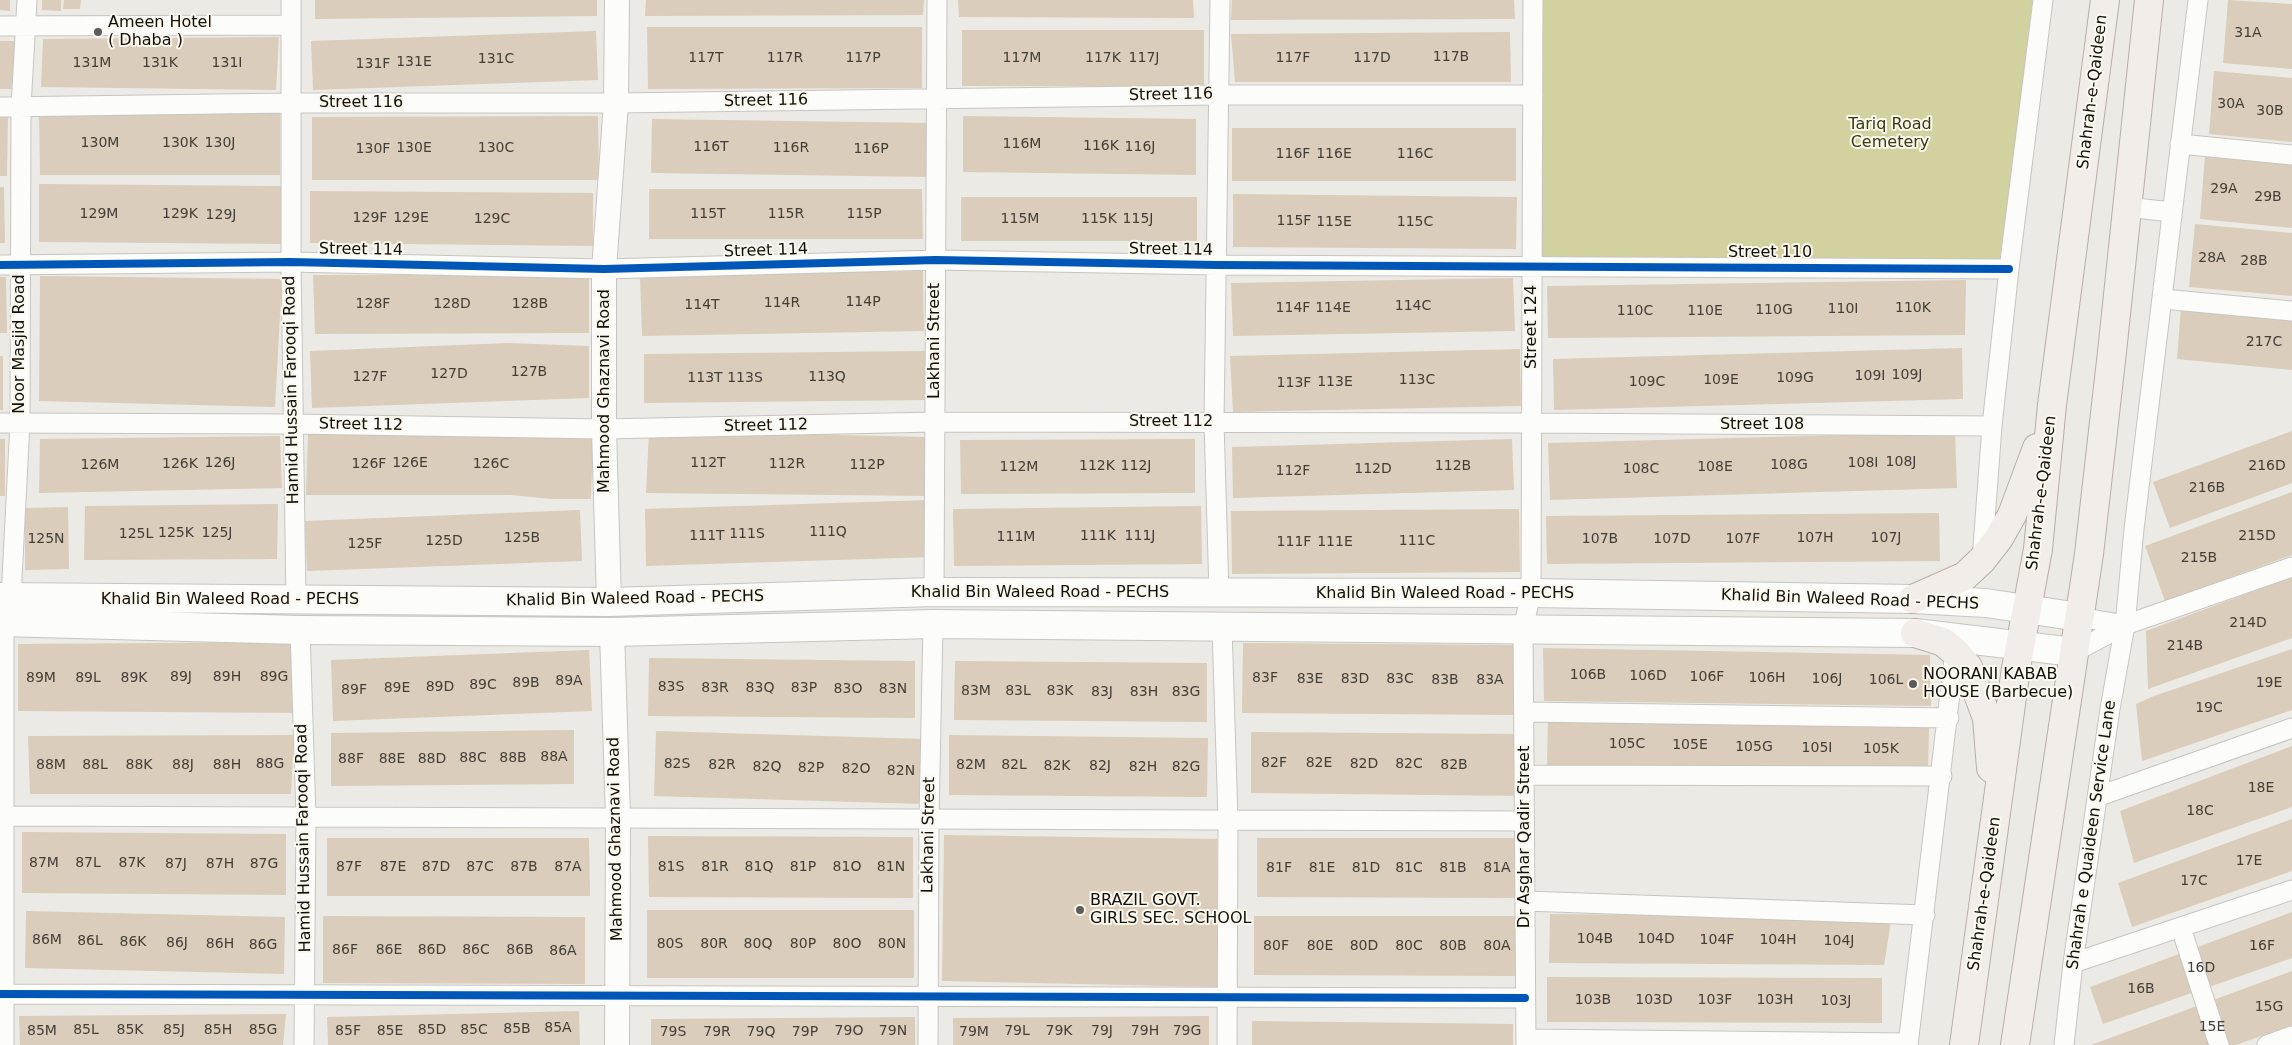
<!DOCTYPE html>
<style>
body{margin:0}
canvas{display:block;background:#eceae4}
</style>
<canvas width="2292" height="1045"></canvas>
<script>
const c = document.querySelector('canvas').getContext('2d');
c.lineJoin = 'round';
function fillPath(path, color) { c.fillStyle = color; c.fill(path, 'evenodd'); }
const toPath = rows => new Path2D(rows.map(r => 'M' + r).join(''));
function stroke(path, color, width, dash) { c.strokeStyle = color; c.lineWidth = width; c.lineCap = dash ? 'butt' : 'round'; c.setLineDash(dash || []); c.stroke(path); }
function write(font, color, halo, rows, align = 'center') {
  c.font = font + ' "DejaVu Sans",sans-serif'; c.lineWidth = 4; c.setLineDash([]); c.textBaseline = 'middle'; c.strokeStyle = halo; c.fillStyle = color; for (const [text, x, y, turn = 0] of rows) {
    c.save(); c.translate(x, y); c.rotate((+turn || 0) * Math.PI / 180); c.textAlign = isNaN(turn) ? turn : align; if (halo) c.strokeText(text, 0, 0); c.fillText(text, 0, 0); c.restore();
  }
}
fillPath(toPath([
 [1534,0,2043,0,2009,269,1532,265]
]), '#d1d29f');
fillPath(toPath([
 [0,0,10,0,10,11,0,10],
 [42,0,61,0,61,11,42,10],
 [64,0,81,0,80,9,63,9],
 [315,0,597,0,597,16,315,19],
 [646,0,924,0,923,15,645,16],
 [958,0,1193,0,1194,18,959,17],
 [1232,0,1514,0,1515,19,1231,20],
 [2228,0,2292,4,2292,69,2223,63],
 [647,27,922,27,922,88,648,89],
 [962,30,1204,30,1204,86,962,86],
 [596,31,598,80,313,90,311,41],
 [1510,32,1511,82,1235,82,1231,34],
 [279,37,276,90,41,87,43,39],
 [0,41,24,41,24,89,0,89],
 [2214,71,2292,78,2292,142,2209,134],
 [280,110,280,175,40,175,39,111],
 [0,115,8,115,7,176,0,176],
 [598,116,599,180,312,180,312,117],
 [963,116,1196,119,1196,175,963,172],
 [652,119,931,123,931,177,651,173],
 [1232,128,1516,128,1516,181,1232,181],
 [2205,155,2292,163,2292,228,2200,219],
 [39,184,281,186,281,244,39,242],
 [0,187,4,187,5,243,0,243],
 [649,189,922,189,923,239,649,239],
 [310,191,593,193,593,246,310,243],
 [1233,194,1517,197,1516,249,1233,247],
 [961,197,1197,197,1197,241,961,241],
 [2195,224,2292,233,2292,296,2189,287],
 [923,271,924,331,642,336,640,276],
 [313,275,589,275,589,333,315,334],
 [40,276,282,279,275,407,39,401],
 [0,277,6,277,7,333,0,333],
 [1513,278,1515,331,1233,336,1231,283],
 [1966,280,1965,335,1548,338,1547,286],
 [2181,308,2292,318,2292,370,2177,359],
 [508,343,589,346,589,398,312,408,310,351],
 [1962,348,1963,399,1554,410,1553,359],
 [1520,349,1521,406,1233,412,1230,356],
 [927,351,928,400,644,403,644,354],
 [0,356,3,356,3,410,0,410],
 [649,431,927,437,927,496,646,493],
 [2292,431,2292,483,2170,528,2153,482],
 [1955,432,1957,488,1550,500,1548,443],
 [308,434,593,437,591,499,551,499,511,495,306,495],
 [280,436,282,488,39,493,40,439],
 [0,439,5,439,5,496,0,496],
 [1195,439,1195,493,961,494,960,440],
 [1512,439,1514,490,1233,498,1232,447],
 [2292,492,2292,555,2165,601,2145,546],
 [929,500,931,557,646,566,645,509],
 [278,504,277,559,84,560,85,506],
 [1201,506,1202,564,954,566,953,509],
 [68,507,69,569,25,570,25,508],
 [1519,509,1520,572,1232,574,1231,511],
 [580,510,582,561,307,571,305,521],
 [1939,513,1940,561,1547,564,1546,516],
 [2292,577,2292,638,2148,689,2146,631],
 [296,642,298,713,18,711,18,644],
 [1243,643,1513,645,1513,715,1242,713],
 [1543,648,1930,655,1931,706,1544,701],
 [2292,649,2292,710,2142,761,2136,704,2154,696],
 [589,650,592,711,333,721,331,660],
 [649,658,915,661,915,718,648,716],
 [955,661,1207,663,1207,722,954,720],
 [1548,718,1929,726,1928,775,1547,766],
 [574,730,574,784,331,786,331,733],
 [656,731,924,739,922,804,654,796],
 [1251,732,1522,734,1521,796,1251,793],
 [294,735,291,794,30,794,28,736],
 [949,735,1208,738,1207,797,949,795],
 [2292,746,2292,807,2134,863,2120,811],
 [2292,819,2292,871,2132,927,2118,883],
 [22,832,286,834,286,895,22,893],
 [944,835,1217,839,1217,987,942,981],
 [648,836,913,837,913,898,649,897],
 [327,838,589,838,590,896,327,896],
 [1257,838,1518,838,1518,898,1257,897],
 [647,910,914,910,914,978,647,978],
 [26,911,285,917,284,974,25,968],
 [2292,912,2292,958,2103,1024,2090,987],
 [1550,914,1855,917,1892,915,1884,965,1549,963],
 [323,916,585,917,585,984,323,983],
 [1254,916,1519,916,1519,976,1254,975],
 [2292,971,2292,1025,2236,1045,2091,1045],
 [1547,977,1882,978,1882,1023,1547,1022],
 [579,1011,580,1045,328,1045,327,1017],
 [286,1014,283,1045,20,1045,19,1016],
 [1209,1016,1209,1045,953,1045,953,1018],
 [915,1017,915,1045,651,1045,651,1019],
 [1252,1021,1513,1024,1513,1045,1252,1045]
]), '#dacdbb');
const minor = toPath([
 [291,0,291,262,296,600],
 [0,26,291,25],
 [0,107,289,103,616,103,1218,95,1533,95],
 [2180,144,2292,155],
 [2126,207,2172,212],
 [0,265,291,262,604,269,936,260,1217,265,2009,269],
 [2163,299,2292,311],
 [0,423,292,424,604,429,935,422,1532,423,1992,426],
 [1982,560,1992,426,2009,269,2043,0],
 [934,592,937,0],
 [1219,593,1214,422,1220,0],
 [11,598,20,423,21,107,27,0],
 [2079,617,2125,625],
 [1222,626,1228,820,1227,1045],
 [300,630,306,816,304,1045],
 [2074,652,2125,625,2292,567],
 [1524,712,1949,718],
 [1524,775,1942,776],
 [2099,796,2292,728],
 [0,816,1524,821],
 [1525,901,1925,915],
 [2181,928,2219,1045],
 [2073,963,2292,890],
 [0,994,1525,998],
 [1526,1039,1908,1043],
 [4,1045,4,622],
 [928,1045,929,819,933,624],
 [1526,1045,1523,629,1531,593,1533,0],
 [1908,1045,1955,652],
 [2064,1045,2073,963,2110,709,2125,625,2134,529,2198,0],
 [2267,1045,2292,1036]
]);
const tertiary = toPath([
 [609,602,604,429,604,269,616,103,617,0],
 [612,632,618,817,617,1045]
]);
const secondary = toPath([
 [0,597,609,602,934,592,1531,593,1913,599,1986,603,2079,617],
 [0,622,300,630,612,632,933,624,1915,633,2074,652]
]);
const primary = toPath([
 [1913,599,1965,576,1982,560,1999,538,2012,515,2037,448],
 [1915,633,1943,642,1955,652,1968,667,1987,718,1991,768],
 [1964,1045,2016,668,2038,549,2052,405,2105,0],
 [2015,1045,2089,554,2112,352,2149,0]
]);
stroke(minor, '#c7c5c1', 21);
stroke(tertiary, '#c7c5c1', 26);
stroke(secondary, '#c7c5c1', 30);
stroke(primary, '#b8aea6', 30);
stroke(minor, '#fcfcfb', 19);
stroke(tertiary, '#fcfcfb', 24);
stroke(secondary, '#fcfcfb', 28);
stroke(primary, '#f3edea', 28);
stroke(toPath([
 [0,265,291,262,604,269,936,260,1217,265,2009,269],
 [0,994,1525,998]
]), '#0057b8', 8);
for (const [x, y, r, color] of [
 [98,32,5,"#5e5c58"],
 [1913,684,5,"#5e5c58"],
 [1080,910,5,"#5e5c58"]
]) { const dot = new Path2D(); dot.arc(x, y, r, 0, 2 * Math.PI); c.fillStyle = color; c.fill(dot); stroke(dot, '#fcf8ed', 2); }
write('14px', '#433e38', null, [
 ["31A",2248,33],
 ["117B",1451,57],
 ["117T",706,58],
 ["117R",785,58],
 ["117P",863,58],
 ["117M",1022,58],
 ["117K",1103,58],
 ["117J",1144,58],
 ["117F",1293,58],
 ["117D",1372,58],
 ["131C",496,59],
 ["131E",414,62],
 ["131M",92,63],
 ["131K",160,63],
 ["131I",227,63],
 ["131F",373,64],
 ["30A",2231,104],
 ["30B",2270,111],
 ["130M",100,143],
 ["130K",180,143],
 ["130J",220,143],
 ["116M",1022,144],
 ["116K",1101,146],
 ["116T",711,147],
 ["116J",1140,147],
 ["130E",414,148],
 ["130C",496,148],
 ["116R",791,148],
 ["130F",373,149],
 ["116P",871,149],
 ["116F",1293,154],
 ["116E",1334,154],
 ["116C",1415,154],
 ["29A",2224,189],
 ["29B",2268,197],
 ["129M",99,214],
 ["129K",180,214],
 ["115T",708,214],
 ["115R",786,214],
 ["115P",864,214],
 ["129J",221,215],
 ["129F",370,218],
 ["129E",411,218],
 ["129C",492,219],
 ["115M",1020,219],
 ["115K",1099,219],
 ["115J",1138,219],
 ["115F",1294,221],
 ["115E",1334,222],
 ["115C",1415,222],
 ["28A",2212,258],
 ["28B",2254,261],
 ["114P",863,302],
 ["114R",782,303],
 ["128F",373,304],
 ["128D",452,304],
 ["128B",530,304],
 ["114T",702,305],
 ["114C",1413,306],
 ["114F",1293,308],
 ["114E",1333,308],
 ["110K",1913,308],
 ["110I",1843,309],
 ["110G",1774,310],
 ["110C",1635,311],
 ["110E",1705,311],
 ["217C",2264,342],
 ["127B",529,372],
 ["127D",449,374],
 ["109J",1907,375],
 ["109I",1870,376],
 ["127F",370,377],
 ["113Q",827,377],
 ["113T",705,378],
 ["113S",745,378],
 ["109G",1795,378],
 ["113C",1417,380],
 ["109E",1721,380],
 ["113E",1335,382],
 ["109C",1647,382],
 ["113F",1294,383],
 ["108J",1901,462],
 ["126J",220,463],
 ["126E",410,463],
 ["112T",708,463],
 ["108I",1863,463],
 ["126K",180,464],
 ["126F",369,464],
 ["126C",491,464],
 ["112R",787,464],
 ["126M",100,465],
 ["112P",867,465],
 ["108G",1789,465],
 ["112K",1097,466],
 ["112J",1136,466],
 ["112B",1453,466],
 ["216D",2267,466],
 ["112M",1019,467],
 ["108E",1715,467],
 ["112D",1373,469],
 ["108C",1641,469],
 ["112F",1293,471],
 ["216B",2207,488],
 ["111Q",828,532],
 ["125K",176,533],
 ["125J",217,533],
 ["125L",136,534],
 ["111S",747,534],
 ["111T",707,536],
 ["111K",1098,536],
 ["111J",1140,536],
 ["215D",2257,536],
 ["111M",1016,537],
 ["125B",522,538],
 ["107H",1815,538],
 ["107J",1886,538],
 ["125N",46,539],
 ["107B",1600,539],
 ["107D",1672,539],
 ["107F",1743,539],
 ["125D",444,541],
 ["111C",1417,541],
 ["111F",1294,542],
 ["111E",1335,542],
 ["125F",365,544],
 ["215B",2199,558],
 ["214D",2248,623],
 ["214B",2185,646],
 ["106B",1588,675],
 ["106D",1648,676],
 ["89J",181,677],
 ["89H",227,677],
 ["89G",274,677],
 ["106F",1707,677],
 ["89M",41,678],
 ["89L",88,678],
 ["89K",134,678],
 ["83F",1265,678],
 ["106H",1767,678],
 ["83E",1310,679],
 ["83D",1355,679],
 ["83C",1400,679],
 ["106J",1827,679],
 ["83B",1445,680],
 ["83A",1490,680],
 ["106L",1886,680],
 ["89A",569,681],
 ["89B",526,683],
 ["19E",2269,683],
 ["89C",483,685],
 ["89D",440,687],
 ["83S",671,687],
 ["89E",397,688],
 ["83R",715,688],
 ["83Q",760,688],
 ["83P",804,688],
 ["83O",848,689],
 ["83N",893,689],
 ["89F",354,690],
 ["83M",976,691],
 ["83L",1018,691],
 ["83K",1060,691],
 ["83J",1102,692],
 ["83H",1144,692],
 ["83G",1186,692],
 ["19C",2209,708],
 ["105C",1627,744],
 ["105E",1690,745],
 ["105G",1754,747],
 ["105I",1817,748],
 ["105K",1881,749],
 ["88A",554,757],
 ["88C",473,758],
 ["88B",513,758],
 ["88F",351,759],
 ["88E",392,759],
 ["88D",432,759],
 ["82F",1274,763],
 ["82E",1319,763],
 ["88G",270,764],
 ["82S",677,764],
 ["82D",1364,764],
 ["82C",1409,764],
 ["88M",51,765],
 ["88L",95,765],
 ["88K",139,765],
 ["88J",183,765],
 ["88H",227,765],
 ["82R",722,765],
 ["82M",971,765],
 ["82L",1014,765],
 ["82B",1454,765],
 ["82K",1057,766],
 ["82J",1100,766],
 ["82Q",767,767],
 ["82H",1143,767],
 ["82G",1186,767],
 ["82P",811,768],
 ["82O",856,769],
 ["82N",901,771],
 ["18E",2261,788],
 ["18C",2200,811],
 ["17E",2249,861],
 ["87M",44,863],
 ["87L",88,863],
 ["87K",132,863],
 ["87J",176,864],
 ["87H",220,864],
 ["87G",264,864],
 ["87F",349,867],
 ["87E",393,867],
 ["87D",436,867],
 ["87C",480,867],
 ["87B",524,867],
 ["87A",568,867],
 ["81S",671,867],
 ["81R",715,867],
 ["81Q",759,867],
 ["81P",803,867],
 ["81O",847,867],
 ["81N",891,867],
 ["81F",1279,868],
 ["81E",1322,868],
 ["81D",1366,868],
 ["81C",1409,868],
 ["81B",1453,868],
 ["81A",1497,868],
 ["17C",2194,881],
 ["104B",1595,939],
 ["104D",1656,939],
 ["86M",47,940],
 ["104F",1717,940],
 ["104H",1778,940],
 ["86L",90,941],
 ["104J",1839,941],
 ["86K",133,942],
 ["86J",177,943],
 ["86H",220,944],
 ["80S",670,944],
 ["80R",714,944],
 ["80Q",758,944],
 ["80P",803,944],
 ["80O",847,944],
 ["80N",892,944],
 ["86G",263,945],
 ["80F",1276,946],
 ["80E",1320,946],
 ["80D",1364,946],
 ["80C",1409,946],
 ["80B",1453,946],
 ["80A",1497,946],
 ["16F",2262,946],
 ["86F",345,950],
 ["86E",389,950],
 ["86D",432,950],
 ["86C",476,950],
 ["86B",520,950],
 ["86A",563,951],
 ["16D",2201,968],
 ["16B",2141,989],
 ["103B",1593,1000],
 ["103D",1654,1000],
 ["103F",1715,1000],
 ["103H",1775,1000],
 ["103J",1836,1001],
 ["15G",2269,1007],
 ["15E",2212,1027],
 ["85A",558,1028],
 ["85B",517,1029],
 ["85L",86,1030],
 ["85K",130,1030],
 ["85J",174,1030],
 ["85H",218,1030],
 ["85G",263,1030],
 ["85D",432,1030],
 ["85C",474,1030],
 ["85M",42,1031],
 ["85F",348,1031],
 ["85E",390,1031],
 ["79O",849,1031],
 ["79N",893,1031],
 ["79L",1017,1031],
 ["79K",1059,1031],
 ["79J",1102,1031],
 ["79H",1145,1031],
 ["79G",1187,1031],
 ["79S",673,1032],
 ["79R",717,1032],
 ["79Q",761,1032],
 ["79P",805,1032],
 ["79M",974,1032]
]);
write('16px', '#110f0c', '#fcf8ed', [
 ["Ameen Hotel",108,23],
 ["( Dhaba )",108,41],
 ["NOORANI KABAB",1923,675],
 ["HOUSE (Barbecue)",1923,693],
 ["BRAZIL GOVT.",1090,901],
 ["GIRLS SEC. SCHOOL",1090,919]
], 'left');
write('16px', '#110f0c', '#fcf8ed', [
 ["Shahrah-e-Qaideen",2093,92,-83],
 ["Street 116",1171,95,-1],
 ["Street 116",766,101,-1],
 ["Street 116",361,103],
 ["Street 114",361,250,1],
 ["Street 114",1171,250,1],
 ["Street 114",766,251,-2],
 ["Street 110",1770,253],
 ["Street 124",1532,327,-90],
 ["Lakhani Street",935,341,-90],
 ["Noor Masjid Road",20,344,-90],
 ["Hamid Hussain Farooqi Road",292,390,-91],
 ["Mahmood Ghaznavi Road",605,391,-90],
 ["Street 112",1171,422],
 ["Street 112",361,425,1],
 ["Street 108",1762,425],
 ["Street 112",766,426,-1],
 ["Shahrah-e-Qaideen",2042,493,-83],
 ["Khalid Bin Waleed Road - PECHS",1040,593],
 ["Khalid Bin Waleed Road - PECHS",1445,594],
 ["Khalid Bin Waleed Road - PECHS",635,599,-1],
 ["Khalid Bin Waleed Road - PECHS",230,600],
 ["Khalid Bin Waleed Road - PECHS",1850,600,2],
 ["Lakhani Street",929,835,-89],
 ["Shahrah e Quaideen Service Lane",2092,835,-82],
 ["Dr Asghar Qadir Street",1525,837,-90],
 ["Hamid Hussain Farooqi Road",304,838,-91],
 ["Mahmood Ghaznavi Road",616,839,-91],
 ["Shahrah-e-Qaideen",1985,894,-82]
]);
write('16px', '#383a11', '#fcf8ed', [
 ["Tariq Road",1890,125],
 ["Cemetery",1890,143]
]);
</script>
